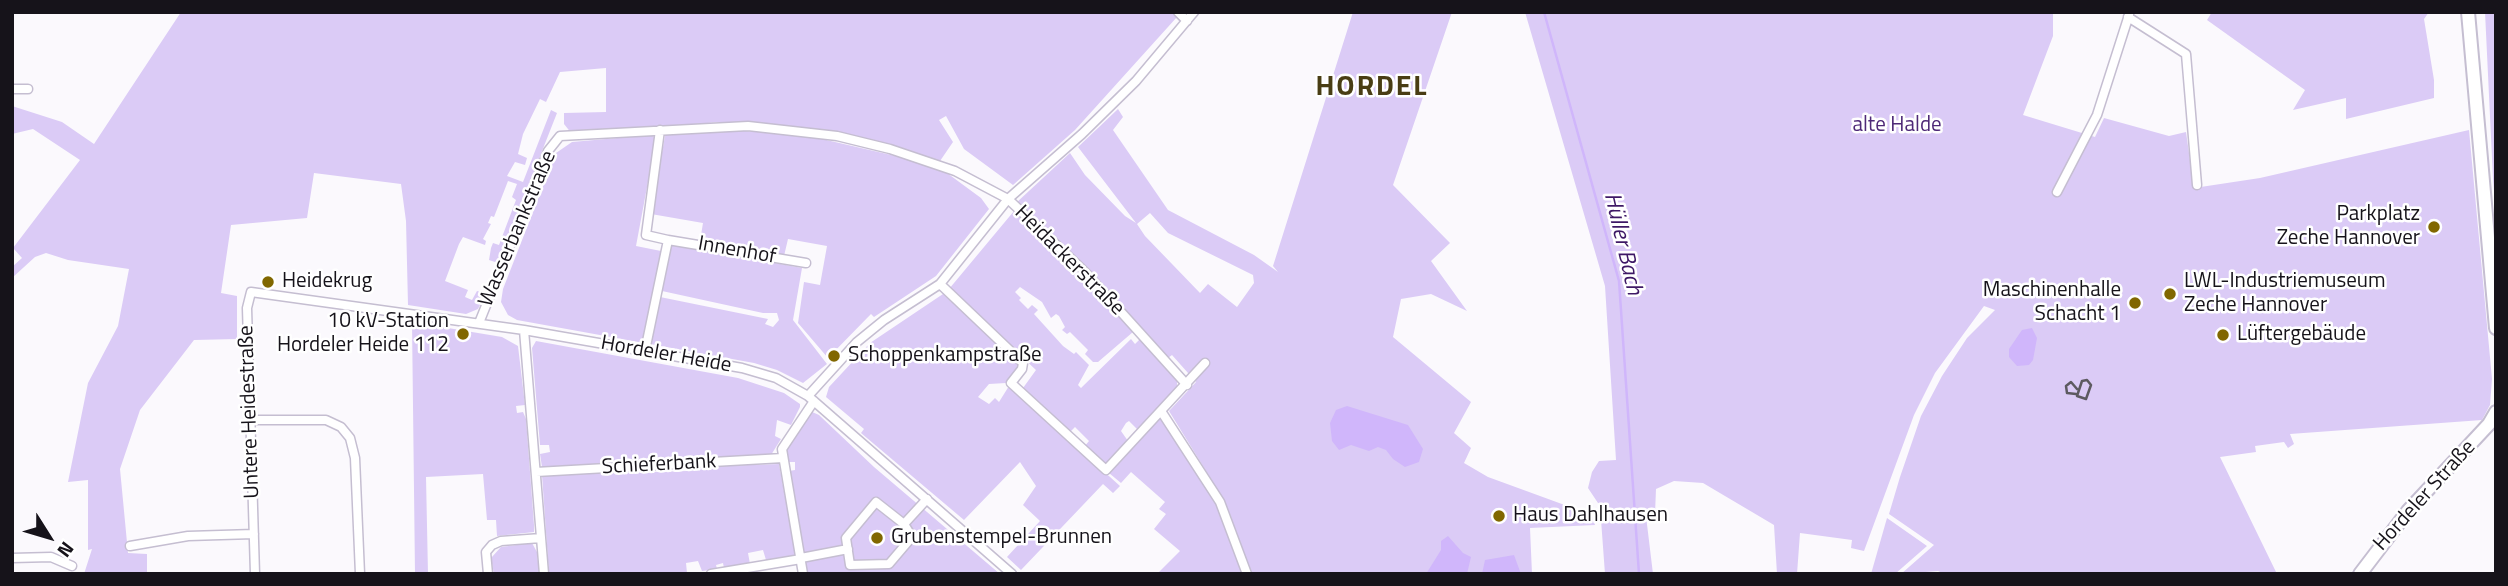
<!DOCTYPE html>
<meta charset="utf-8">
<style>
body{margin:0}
#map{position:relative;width:2508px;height:586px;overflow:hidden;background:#fbf9fd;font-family:"Titillium Web",sans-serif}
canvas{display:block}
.frame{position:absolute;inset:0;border:14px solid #16131a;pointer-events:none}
.north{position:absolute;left:14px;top:502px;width:70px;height:70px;-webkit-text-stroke:5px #fff;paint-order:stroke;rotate:127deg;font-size:19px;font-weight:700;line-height:28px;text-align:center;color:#16131a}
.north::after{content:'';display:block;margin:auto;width:24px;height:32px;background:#16131a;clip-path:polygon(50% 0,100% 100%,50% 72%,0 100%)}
</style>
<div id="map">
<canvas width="2508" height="586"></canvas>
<div class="frame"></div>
<div class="north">N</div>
</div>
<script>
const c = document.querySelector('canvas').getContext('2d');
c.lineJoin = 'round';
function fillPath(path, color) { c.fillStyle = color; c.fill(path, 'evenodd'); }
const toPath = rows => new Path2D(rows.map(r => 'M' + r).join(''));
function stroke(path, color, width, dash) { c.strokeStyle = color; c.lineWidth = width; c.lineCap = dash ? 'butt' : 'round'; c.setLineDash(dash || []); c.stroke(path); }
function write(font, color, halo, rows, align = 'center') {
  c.font = font + ' "Titillium Web",sans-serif'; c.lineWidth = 5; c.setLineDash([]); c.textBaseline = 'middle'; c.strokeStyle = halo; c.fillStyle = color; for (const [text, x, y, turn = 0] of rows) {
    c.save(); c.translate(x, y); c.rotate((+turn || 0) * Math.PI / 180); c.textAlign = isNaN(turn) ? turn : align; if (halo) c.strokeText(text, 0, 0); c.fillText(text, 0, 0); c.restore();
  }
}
fillPath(toPath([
 [181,12,1172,12,1177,17,1075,130,1013,185,964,149,946,116,939,120,953,142,940,161,838,132,773,124,720,122,572,134,564,124,564,113,606,112,606,68,560,72,546,102,540,99,523,134,518,154,527,158,525,165,515,162,507,176,523,182,551,110,557,113,498,263,489,260,491,248,493,243,499,245,516,200,512,197,517,184,508,181,494,217,491,216,488,223,491,224,483,239,486,241,485,245,463,237,459,244,445,281,468,290,465,297,472,300,477,291,486,293,478,309,466,314,408,305,406,221,401,184,314,173,307,218,231,225,221,293,237,296,237,339,194,340,140,410,120,469,128,553,147,554,147,572,84,574,92,549,88,550,88,480,68,482,88,383,118,326,129,269,68,260,46,253,35,257,12,278,12,267,22,258,13,248,80,160,33,129,12,134,12,106,62,122,94,144],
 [1353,12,1452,12,1393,185,1450,243,1431,261,1467,311,1431,294,1401,299,1393,337,1471,402,1454,433,1471,448,1464,463,1488,477,1592,515,1595,525,1530,528,1532,574,1251,574,1231,517,1214,484,1169,411,1196,382,1172,355,1168,358,1067,248,1016,203,1070,153,1085,175,1125,216,1136,223,1078,147,1118,109,1123,117,1113,130,1168,210,1254,255,1278,272,1273,266],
 [1150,213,1168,233,1253,275,1254,283,1237,307,1208,284,1200,293,1145,236,1137,224],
 [1525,12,2053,12,2053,36,2023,115,2095,137,2104,118,2169,136,2186,132,2194,188,2260,178,2469,130,2492,379,2490,405,2482,420,2290,434,2294,444,2288,448,2284,442,2255,446,2256,452,2220,457,2277,574,1945,574,1938,571,1901,574,1934,545,1889,514,1900,477,1921,416,1942,376,1967,338,1995,310,1984,306,1935,373,1914,415,1864,551,1851,548,1852,540,1800,533,1797,574,1777,574,1774,525,1703,483,1674,481,1656,489,1655,514,1646,516,1653,574,1605,574,1600,506,1588,488,1592,472,1599,461,1616,460,1605,286],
 [2212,12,2429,12,2424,19,2434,80,2434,98,2346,119,2346,98,2293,110,2305,90,2207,20],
 [2485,12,2496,12,2496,215,2493,179],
 [733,130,809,136,900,157,947,173,981,198,989,209,936,276,874,317,871,314,828,358,798,323,804,282,820,285,827,246,788,239,784,256,700,241,703,223,651,214,665,136,669,133],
 [651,135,656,139,636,246,661,251,644,343,517,320,508,315,501,302,503,289,556,153,572,142],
 [1014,211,1070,263,1133,332,1098,362,1093,362,1085,354,1088,350,1070,332,1067,334,1062,330,1065,327,1059,316,1056,314,1051,318,1042,302,1020,287,1015,292,1021,298,1019,300,1028,309,1032,305,1038,310,1034,314,1063,346,1074,354,1076,352,1089,365,1078,385,1081,388,1131,339,1135,344,1140,339,1177,381,1177,388,1138,430,1129,421,1126,423,1121,431,1128,441,1106,463,1084,447,1089,441,1075,427,1070,432,1023,388,1036,370,949,289],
 [672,244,802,268,793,320,827,364,803,383,777,370,754,363,650,344,660,297,768,319,765,324,773,327,779,320,777,313,763,313,662,291],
 [943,294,1019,365,1006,383,989,384,978,397,989,404,995,398,999,402,1009,386,1120,486,1113,493,1103,484,1021,570,1007,557,1040,521,1023,505,1036,486,1020,462,964,520,861,433,864,429,826,397,829,387,870,343],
 [412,322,502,337,518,346,525,405,516,406,517,413,523,412,526,419,534,525,534,532,497,536,496,520,487,520,483,474,426,477,428,574,415,574],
 [536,341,738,378,784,393,800,404,800,407,791,425,777,420,775,436,781,439,771,455,610,461,609,465,542,467,540,454,550,452,549,445,540,445,532,348],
 [810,411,819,415,874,467,1000,574,807,574,789,471,795,470,795,462,786,462,785,449],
 [1161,417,1210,491,1223,517,1244,574,1157,574,1180,551,1154,529,1166,514,1159,509,1165,502,1131,472,1121,483,1109,473],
 [779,464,796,557,766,560,763,550,748,553,750,564,724,568,723,563,716,565,717,569,702,571,698,561,686,563,687,573,681,574,549,574,542,475,687,471,688,467],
 [1887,518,1927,546,1895,574,1871,574],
 [532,543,537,552,539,574,494,574,491,558,501,547]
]), '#dbcbf6');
fillPath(toPath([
 [2032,328,2037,338,2033,360,2029,365,2017,366,2009,357,2009,349,2022,330],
 [1347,406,1408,425,1423,449,1419,462,1405,467,1393,459,1386,450,1378,447,1369,451,1351,445,1339,450,1332,441,1330,423,1336,410],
 [1448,536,1463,553,1471,557,1467,574,1426,574,1441,550,1441,541],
 [1514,555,1521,574,1482,574,1485,560]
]), '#d0b6fb');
stroke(toPath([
 [1544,12,1619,281,1639,574]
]), '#d0b6fb', 2.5);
const street = toPath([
 [1178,12,1187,21],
 [2128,17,2186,54,2197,185],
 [12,89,28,89],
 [2057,192,2097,115,2129,15],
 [668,240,806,263],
 [940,284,1023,363,1022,369,1011,383,1106,470,1205,363],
 [479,323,548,151,560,136,748,126,837,136,890,149,955,171,1008,199,1084,271,1187,385],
 [524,330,544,574],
 [645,351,668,240,646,235,660,130],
 [808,396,857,342,884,320,940,284,1008,199,1082,134,1136,81,1194,12],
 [1161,411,1220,502,1247,574],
 [250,420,326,420,341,427,350,438,355,458,360,574],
 [536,472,783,458],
 [876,502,904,524,912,537,889,564,850,565,846,538,876,502],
 [904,524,927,499],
 [130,546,188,536,254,534],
 [12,558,51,557,72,566],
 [801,558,848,549],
 [255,574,247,308,251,292,524,330,742,368,776,378,808,396,1012,574],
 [488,574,486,552,492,545,501,541,541,538],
 [711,574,801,559],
 [803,574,782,449,814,401]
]);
const secondary = toPath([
 [2468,12,2496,328],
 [2360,574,2408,511,2489,424,2496,412]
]);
stroke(street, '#c5bed1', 11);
stroke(secondary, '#c5bed1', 16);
stroke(street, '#fff', 8);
stroke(secondary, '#fff', 12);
stroke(toPath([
 [2076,394,2067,393,2066,386,2071,382,2077,389],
 [2083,398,2086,399,2091,385,2087,380,2082,381,2077,396,2083,398]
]), '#5d5a60', 2.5);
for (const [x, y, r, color] of [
 [2434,227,7,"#816700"],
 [268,282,7,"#816700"],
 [2170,294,7,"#816700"],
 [2135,303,7,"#816700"],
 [463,334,7,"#816700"],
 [2223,335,7,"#816700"],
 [834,356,7,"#816700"],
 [1499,516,7,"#816700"],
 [877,538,7,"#816700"]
]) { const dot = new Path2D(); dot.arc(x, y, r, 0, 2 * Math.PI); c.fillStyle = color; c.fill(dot); stroke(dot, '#fff', 2.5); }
write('21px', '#4e2977', '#fff', [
 ["alte Halde",1897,126]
]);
write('21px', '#16131a', '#fff', [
 ["Parkplatz",2420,215,"right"],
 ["Zeche Hannover",2420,239,"right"],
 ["Heidekrug",282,282],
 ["LWL-Industriemuseum",2184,282],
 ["Zeche Hannover",2184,306],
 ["Maschinenhalle",2121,291,"right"],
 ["Schacht 1",2121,315,"right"],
 ["10 kV-Station",449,322,"right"],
 ["Hordeler Heide 112",449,346,"right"],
 ["Lüftergebäude",2237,335],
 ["Schoppenkampstraße",848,356],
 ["Haus Dahlhausen",1513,516],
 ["Grubenstempel-Brunnen",891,538]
], 'left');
write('21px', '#16131a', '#fff', [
 ["Wasserbankstraße",518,229,-67],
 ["Innenhof",737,251,10],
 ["Heidackerstraße",1069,261,45],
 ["Hordeler Heide",666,355,10],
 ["Untere Heidestraße",250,412,-92],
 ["Schieferbank",659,465,-3],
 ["Hordeler Straße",2425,496,-48]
]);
write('italic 23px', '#3e1866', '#fff', [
 ["Hüller Bach",1622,244,77]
]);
c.letterSpacing = '2px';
write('bold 28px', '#493d14', '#fff', [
 ["HORDEL",1372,88]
]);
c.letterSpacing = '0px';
</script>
